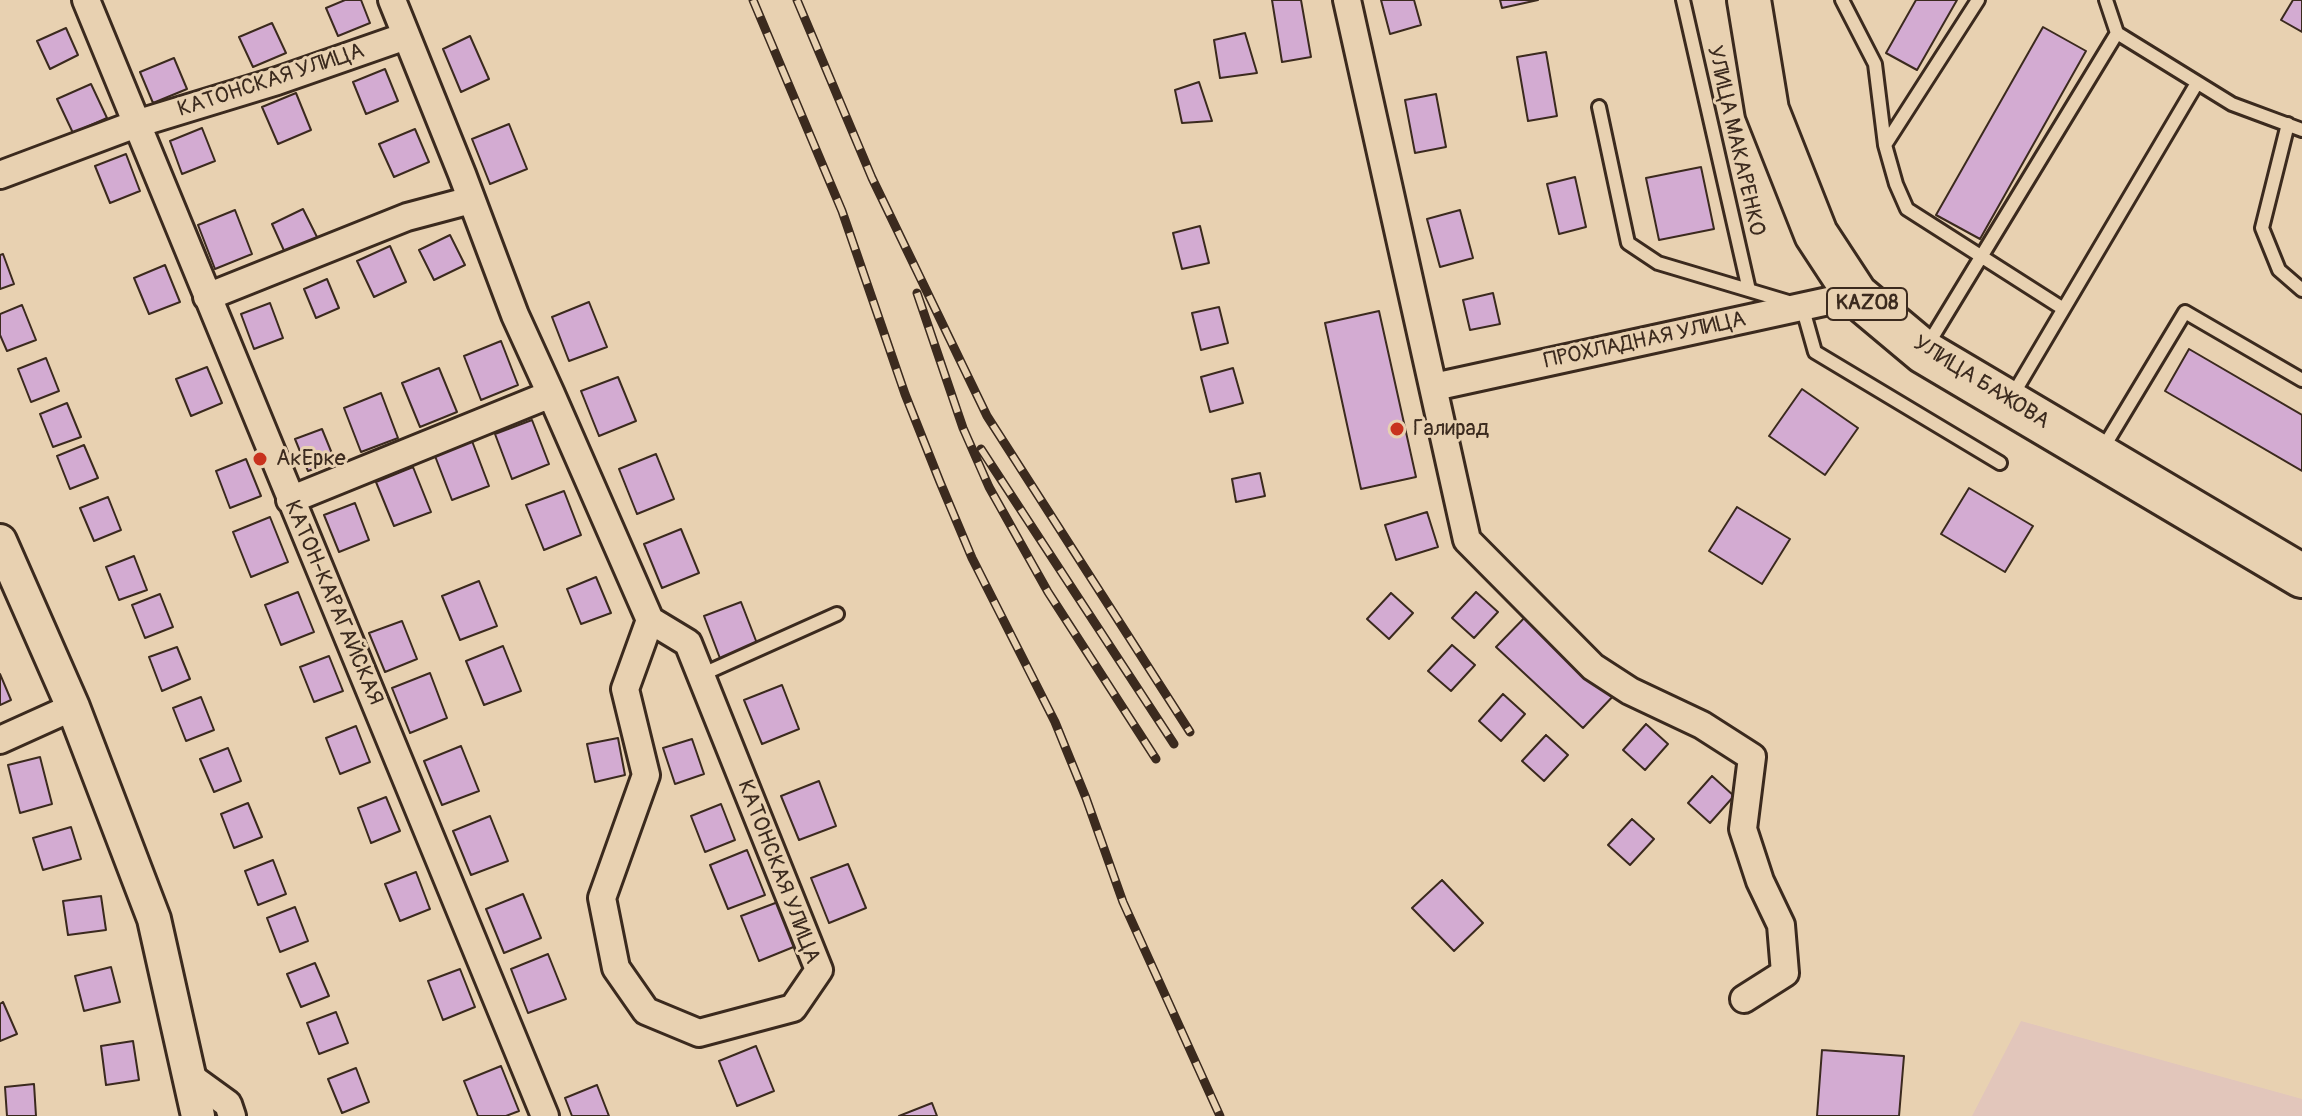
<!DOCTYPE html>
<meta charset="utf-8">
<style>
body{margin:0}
canvas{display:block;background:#e8d1b1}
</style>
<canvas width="2302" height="1116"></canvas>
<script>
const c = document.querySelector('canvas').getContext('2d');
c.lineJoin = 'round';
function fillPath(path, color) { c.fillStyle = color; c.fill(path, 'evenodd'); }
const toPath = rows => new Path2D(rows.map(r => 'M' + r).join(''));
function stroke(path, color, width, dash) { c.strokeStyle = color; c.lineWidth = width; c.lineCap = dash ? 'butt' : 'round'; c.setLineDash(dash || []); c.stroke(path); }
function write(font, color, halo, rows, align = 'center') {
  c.font = font + ' Pangolin,sans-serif'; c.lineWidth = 6; c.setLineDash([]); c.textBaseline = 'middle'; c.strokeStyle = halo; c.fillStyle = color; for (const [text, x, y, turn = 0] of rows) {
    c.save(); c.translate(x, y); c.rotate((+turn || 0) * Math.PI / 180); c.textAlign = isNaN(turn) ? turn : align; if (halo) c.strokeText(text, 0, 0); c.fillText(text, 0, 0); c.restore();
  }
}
fillPath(toPath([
 [2021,1021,2302,1099,2302,1116,1972,1116]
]), '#e2c6bb');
const building = toPath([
 [345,0,361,0,370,23,338,36,326,8,345,0],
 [1272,0,1301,0,1311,57,1282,62,1272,0],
 [1381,0,1414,0,1421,25,1390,34,1381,0],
 [1500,0,1538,0,1502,8,1500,0],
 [1916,0,1957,0,1917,70,1886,53,1916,0],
 [2293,0,2302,0,2302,32,2281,20,2293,0],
 [272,23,286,53,253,67,239,37,272,23],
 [2043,27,2086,51,1980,239,1936,215,2043,27],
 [66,28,78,55,50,69,37,41,66,28],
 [1245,33,1257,73,1220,78,1214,40,1245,33],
 [470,36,489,79,461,92,443,49,470,36],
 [1546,52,1557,116,1528,121,1517,57,1546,52],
 [174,58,187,89,153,103,140,72,174,58],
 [385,69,398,101,366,114,353,82,385,69],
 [1199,82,1212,121,1182,123,1175,90,1199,82],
 [91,84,107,118,73,133,57,99,91,84],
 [296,93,311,130,278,144,262,107,296,93],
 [1436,94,1446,147,1415,153,1405,100,1436,94],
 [509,124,527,169,490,184,472,139,509,124],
 [202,128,215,161,182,174,170,141,202,128],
 [415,129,429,162,394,177,379,144,415,129],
 [126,154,140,191,110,203,95,166,126,154],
 [1701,167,1714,229,1659,240,1646,178,1701,167],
 [1575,177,1586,227,1559,234,1547,184,1575,177],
 [303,209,318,239,286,255,272,224,303,209],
 [235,210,252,254,215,269,198,225,235,210],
 [1460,210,1473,258,1440,267,1427,219,1460,210],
 [1200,226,1209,263,1182,269,1173,233,1200,226],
 [450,235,465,265,434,280,419,250,450,235],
 [390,246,406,282,374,297,357,261,390,246],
 [3,254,14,284,0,289,0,255,3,254],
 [165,265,180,302,149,314,134,278,165,265],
 [327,279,339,308,316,318,304,289,327,279],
 [1493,293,1500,324,1470,330,1463,300,1493,293],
 [589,302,607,347,569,361,552,317,589,302],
 [270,303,283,338,254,349,241,314,270,303],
 [22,305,36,340,7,351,0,335,0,314,22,305],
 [1219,307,1228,343,1201,350,1192,313,1219,307],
 [1379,311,1416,477,1361,489,1325,323,1379,311],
 [501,341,518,385,481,400,464,356,501,341],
 [2189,349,2302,415,2302,471,2165,391,2189,349],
 [46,358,59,391,31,402,18,369,46,358],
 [207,367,222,403,191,416,176,379,207,367],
 [439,368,457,412,420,427,402,383,439,368],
 [1233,368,1243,403,1210,412,1201,377,1233,368],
 [618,377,636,421,599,436,581,391,618,377],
 [1802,389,1858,428,1825,475,1769,436,1802,389],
 [381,393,398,438,361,452,344,408,381,393],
 [67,403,81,437,53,447,40,414,67,403],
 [532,420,549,464,512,479,495,434,532,420],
 [322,429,335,461,308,471,295,439,322,429],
 [472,441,489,486,452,500,435,456,472,441],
 [84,445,98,478,70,489,57,456,84,445],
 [656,454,674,499,637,514,619,469,656,454],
 [246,459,261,496,230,508,216,471,246,459],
 [413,467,431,512,394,526,376,482,413,467],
 [1260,473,1265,496,1236,502,1232,479,1260,473],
 [1969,488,2033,526,2005,572,1941,534,1969,488],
 [564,491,581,535,544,550,526,505,564,491],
 [108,497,121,530,94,541,80,508,108,497],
 [355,503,369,540,339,552,324,515,355,503],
 [1737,507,1790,539,1762,584,1709,551,1737,507],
 [1427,512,1438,547,1396,560,1385,525,1427,512],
 [270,517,288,562,251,577,233,532,270,517],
 [681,529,699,573,662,588,644,544,681,529],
 [134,556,147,590,119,600,106,567,134,556],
 [596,577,611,613,581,624,567,589,596,577],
 [479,581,497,626,460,640,442,596,479,581],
 [298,592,314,632,281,645,265,605,298,592],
 [1476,592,1498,612,1474,638,1452,618,1476,592],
 [1391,593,1413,613,1389,639,1367,619,1391,593],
 [160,594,173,627,145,638,132,605,160,594],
 [741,602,758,646,721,661,704,616,741,602],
 [1530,612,1616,693,1583,728,1496,647,1530,612],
 [402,621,417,659,385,672,369,633,402,621],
 [1452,645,1475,665,1451,691,1428,671,1452,645],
 [503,646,521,691,484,705,466,661,503,646],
 [177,647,190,679,162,691,149,657,177,647],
 [329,656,343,691,314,702,300,667,329,656],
 [430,673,447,718,410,733,392,688,430,673],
 [0,674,11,700,0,705,0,674],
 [782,685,799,729,762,744,744,700,782,685],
 [1503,694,1525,714,1501,741,1479,721,1503,694],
 [201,697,214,730,186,741,173,708,201,697],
 [1646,724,1668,744,1645,770,1623,750,1646,724],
 [356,726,370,762,340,774,326,738,356,726],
 [1546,735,1568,755,1544,781,1522,761,1546,735],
 [618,738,625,775,595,782,587,744,618,738],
 [692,739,704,774,675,784,663,748,692,739],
 [461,746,479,791,442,805,424,761,461,746],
 [228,748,241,781,214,792,200,759,228,748],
 [40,757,52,804,20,813,8,765,40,757],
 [1712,776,1734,796,1710,823,1688,803,1712,776],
 [819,781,836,826,799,840,781,796,819,781],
 [386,797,400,831,371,843,358,808,386,797],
 [248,803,262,837,234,848,221,814,248,803],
 [721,804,735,840,705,852,691,816,721,804],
 [490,816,508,861,471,875,453,831,490,816],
 [1632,819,1654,839,1630,865,1608,845,1632,819],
 [71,827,81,859,43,870,33,838,71,827],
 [747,850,765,895,728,909,710,865,747,850],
 [273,860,286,894,258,905,245,871,273,860],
 [848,864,866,908,829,923,811,878,848,864],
 [416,872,430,909,400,921,385,884,416,872],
 [1442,880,1483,923,1454,951,1412,908,1442,880],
 [523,894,541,938,504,953,486,909,523,894],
 [101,896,106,930,68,935,63,901,101,896],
 [778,902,796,946,759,961,741,916,778,902],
 [295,907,308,941,280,952,267,918,295,907],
 [548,954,566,999,528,1013,511,969,548,954],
 [315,963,329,996,301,1007,287,974,315,963],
 [111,967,120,1002,84,1011,75,976,111,967],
 [460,969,475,1007,443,1020,428,981,460,969],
 [3,1002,17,1034,0,1041,0,1004,3,1002],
 [336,1012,348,1043,319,1054,307,1023,336,1012],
 [133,1041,139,1080,106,1085,101,1046,133,1041],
 [756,1046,774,1091,737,1106,719,1061,756,1046],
 [1822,1050,1904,1056,1899,1116,1817,1116,1822,1050],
 [501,1066,519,1111,506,1116,478,1116,464,1081,501,1066],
 [356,1068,369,1102,342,1113,328,1079,356,1068],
 [34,1084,36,1116,7,1116,5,1087,34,1084],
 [597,1085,609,1116,572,1116,565,1098,597,1085],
 [932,1103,937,1116,899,1116,932,1103]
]);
fillPath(building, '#d3abd2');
stroke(building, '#3b2a1e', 2);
const service = toPath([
 [1683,0,1749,290],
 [1842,0,1875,64,1885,145,1978,0],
 [2106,0,2117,33,2232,104,2302,130],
 [1599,107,1628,243,1658,263,1802,306,1815,352,2000,463],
 [2288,124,2262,228,2279,270,2302,290],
 [1885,145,1896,184,1907,209,2062,308],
 [1927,346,2117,33],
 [2011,398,2197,83],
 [2102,450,2185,312,2302,380],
 [701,675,837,614]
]);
const minor = toPath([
 [86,0,545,1116],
 [1347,0,1467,540,1593,667,1630,691,1702,725,1752,757,1743,829,1760,881,1781,925,1785,973,1744,999],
 [0,175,136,124,277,81,406,36],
 [207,297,407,217,471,200],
 [1434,387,1856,295],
 [551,394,650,620,688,643,819,970,793,1008,699,1033,646,1011,616,968,602,898,646,775,625,689,650,620],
 [290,500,551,394,515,315,462,174,392,0],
 [0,740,73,707],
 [188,1075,228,1104,232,1116]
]);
const tertiary = toPath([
 [0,541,73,707,154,919,198,1116]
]);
const trunk = toPath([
 [1749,0,1767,110,1816,234,1856,295,1924,352,2302,576]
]);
stroke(service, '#3b2a1e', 18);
stroke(minor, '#3b2a1e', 32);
stroke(tertiary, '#3b2a1e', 38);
stroke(trunk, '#3b2a1e', 48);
stroke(service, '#e8d1b1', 12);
stroke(minor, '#e8d1b1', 26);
stroke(tertiary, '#e8d1b1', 32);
stroke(trunk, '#e8d1b1', 42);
const rail = toPath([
 [753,0,842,211,905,394,940,482,972,558,1055,722,1086,798,1123,902,1220,1116],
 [797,0,872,178,987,416,1190,732],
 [917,293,963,428,989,487,1048,592,1156,759],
 [981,449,1174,744]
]);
stroke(rail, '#3b2a1e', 9);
stroke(rail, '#e8d1b1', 6, [18]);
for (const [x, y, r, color] of [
 [1397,429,8,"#c8321e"],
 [260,459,8,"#c8321e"]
]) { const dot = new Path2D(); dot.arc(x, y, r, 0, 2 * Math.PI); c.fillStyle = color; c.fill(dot); stroke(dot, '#e8d1b1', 3); }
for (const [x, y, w] of [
 [1867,304,80]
]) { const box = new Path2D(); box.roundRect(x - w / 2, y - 16, w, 32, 6); c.fillStyle = '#e8d1b1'; c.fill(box); stroke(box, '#3b2a1e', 2); }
write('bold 20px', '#3b2a1e', null, [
 ["KAZ08",1867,304]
]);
write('22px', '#3b2a1e', '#e8d1b1', [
 ["КАТОНСКАЯ УЛИЦА",271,81,-18],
 ["УЛИЦА МАКАРЕНКО",1735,141,77],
 ["ПРОХЛАДНАЯ УЛИЦА",1645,341,-12],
 ["УЛИЦА БАЖОВА",1981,383,32],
 ["КАТОН-КАРАГАЙСКАЯ",333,603,67],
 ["КАТОНСКАЯ УЛИЦА",778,872,69]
]);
write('22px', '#3b2a1e', '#e8d1b1', [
 ["Галирад",1413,429],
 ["АкЕрке",276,459]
], 'left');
</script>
